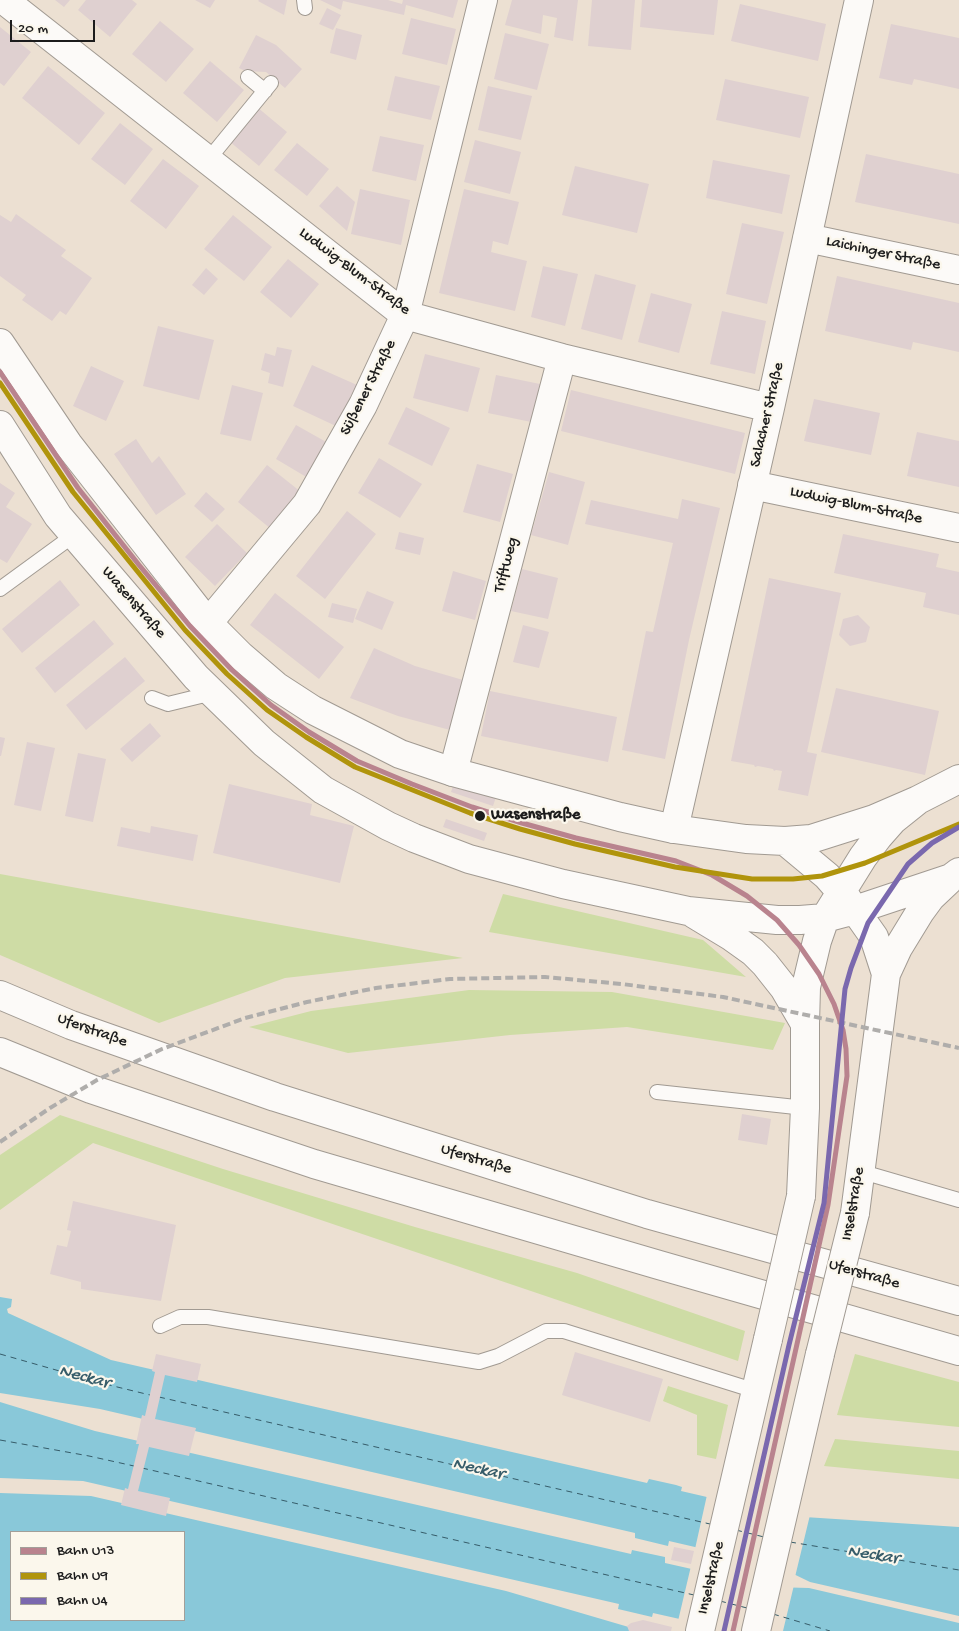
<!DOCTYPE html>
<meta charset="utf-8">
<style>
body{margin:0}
#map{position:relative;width:959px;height:1631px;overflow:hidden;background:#ece0d2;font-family:"Gochi Hand",sans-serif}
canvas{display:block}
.legend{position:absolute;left:10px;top:1531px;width:175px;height:90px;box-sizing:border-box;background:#fbf7ec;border:1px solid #a29f99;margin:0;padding:6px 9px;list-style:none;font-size:15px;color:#1c1c1c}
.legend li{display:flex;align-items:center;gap:10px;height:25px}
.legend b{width:25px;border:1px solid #a29f99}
.scale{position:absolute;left:10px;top:20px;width:85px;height:22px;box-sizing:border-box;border:2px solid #1c1c1c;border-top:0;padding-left:6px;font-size:15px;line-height:18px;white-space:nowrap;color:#1c1c1c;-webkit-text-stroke:4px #fbf7ec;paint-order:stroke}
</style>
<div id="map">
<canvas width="959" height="1631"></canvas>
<ul class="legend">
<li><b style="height:6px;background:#b9838e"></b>Bahn U13</li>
<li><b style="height:6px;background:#b0940c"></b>Bahn U9</li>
<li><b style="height:6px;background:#7a68ae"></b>Bahn U4</li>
</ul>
<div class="scale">20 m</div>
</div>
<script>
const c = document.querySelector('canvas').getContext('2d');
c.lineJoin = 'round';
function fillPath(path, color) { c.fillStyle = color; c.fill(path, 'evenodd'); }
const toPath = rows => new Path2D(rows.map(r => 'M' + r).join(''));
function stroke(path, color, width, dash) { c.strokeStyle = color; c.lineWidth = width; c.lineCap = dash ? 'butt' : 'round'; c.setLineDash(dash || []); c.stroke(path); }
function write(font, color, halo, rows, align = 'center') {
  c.font = font + ' "Gochi Hand",sans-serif'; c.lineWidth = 4.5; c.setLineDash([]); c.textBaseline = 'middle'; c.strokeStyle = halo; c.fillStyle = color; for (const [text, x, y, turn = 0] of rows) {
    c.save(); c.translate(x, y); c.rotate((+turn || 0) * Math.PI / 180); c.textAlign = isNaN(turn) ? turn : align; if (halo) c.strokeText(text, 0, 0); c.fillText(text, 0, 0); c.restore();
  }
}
fillPath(toPath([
 [0,874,463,958,285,978,159,1023,0,955],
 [503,894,703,940,746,977,489,932],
 [469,990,612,992,785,1023,773,1050,627,1027,510,1035,348,1053,249,1027,311,1011],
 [60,1115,223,1169,415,1227,577,1273,745,1331,738,1361,93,1143,0,1210,0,1155],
 [855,1354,959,1382,959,1427,837,1415],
 [668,1386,728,1405,716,1459,697,1455,697,1415,663,1401],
 [835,1439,959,1451,959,1479,824,1466]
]), '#cedca5');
fillPath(toPath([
 [0,1297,12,1299,11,1307,7,1309,8,1313,111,1360,647,1483,649,1479,676,1485,682,1487,681,1491,789,1516,959,1527,959,1616,810,1582,777,1566,669,1541,668,1546,635,1538,635,1533,100,1409,0,1393],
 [0,1402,95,1431,631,1554,632,1550,665,1557,665,1563,772,1587,809,1588,959,1623,959,1631,733,1631,653,1613,652,1617,618,1609,619,1604,83,1481,0,1478],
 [0,1493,91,1496,506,1591,632,1628,634,1631,0,1631],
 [11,1532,184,1532,184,1620,11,1620]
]), '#89c8d9');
fillPath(toPath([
 [707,1495,789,1513,810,1515,795,1577,776,1568,695,1549],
 [691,1566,773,1585,794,1585,783,1631,722,1631,678,1621]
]), '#ece0d2');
stroke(toPath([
 [0,1354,105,1384,150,1395],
 [159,1397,710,1524],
 [0,1440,89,1456,134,1466],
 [142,1468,694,1595],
 [736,1530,764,1537],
 [790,1542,959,1570],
 [720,1601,747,1608],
 [773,1614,830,1631]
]), '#365c69', 1, [6, 5]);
fillPath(toPath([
 [55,0,70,0,64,7],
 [86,0,132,0,137,4,110,37,78,10],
 [195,0,215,0,210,8],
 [259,0,287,0,284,15,258,1],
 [320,0,388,0,402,4,403,0,458,0,453,18,406,5,404,15,343,1,341,10],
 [512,0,578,0,573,41,554,37,557,18,543,15,541,34,505,25],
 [592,0,635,0,631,50,588,46],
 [642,0,718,0,714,35,640,27],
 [740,4,826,24,818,61,731,41],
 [327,8,341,15,333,30,319,24],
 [411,18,456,29,447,65,402,54],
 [160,21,194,49,166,82,132,54],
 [891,24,959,38,959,89,914,79,912,85,879,78],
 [0,27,31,52,4,86,0,83],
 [336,28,362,35,356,60,330,53],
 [505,33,549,44,537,90,494,79],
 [256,35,276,45,302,69,285,88,266,72,245,71,239,68],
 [210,61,244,90,217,122,183,93],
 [48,66,105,113,79,145,22,98],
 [395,76,440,86,431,120,387,110],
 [725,79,809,97,800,138,716,120],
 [488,86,532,96,521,140,478,130],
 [257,107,287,132,259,166,229,141],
 [120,123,153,149,125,185,91,159],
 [380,136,424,145,416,181,372,171],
 [475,140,521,152,510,194,464,182],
 [297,143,329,169,307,196,274,170],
 [866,154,959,174,959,224,855,202],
 [163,159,199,186,166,229,130,201],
 [713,160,790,175,782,214,706,198],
 [575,166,649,184,637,233,562,215],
 [337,186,355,202,347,231,319,206],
 [360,189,410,200,401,245,351,234],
 [464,189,519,202,508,245,493,241,491,252,527,261,515,311,439,293],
 [16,214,66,250,61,256,92,278,66,315,60,311,52,321,22,300,26,295,0,276,0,215,11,222],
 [233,215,272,247,244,281,204,249],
 [742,223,784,232,767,304,726,294],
 [288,259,319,284,291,318,260,292],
 [543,266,578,274,565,326,531,317],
 [206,268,218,279,204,295,192,285],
 [595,274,636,285,622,340,581,329],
 [837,276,959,303,959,352,913,342,911,350,825,331],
 [651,293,692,304,679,353,638,342],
 [722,311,766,321,755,374,710,364],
 [158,326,214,340,199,400,143,386],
 [277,347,292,350,283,387,268,383,270,373,261,370,265,353,275,356],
 [425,354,480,368,468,412,413,398],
 [312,365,357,385,338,427,293,406],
 [91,366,124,381,106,421,73,406],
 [496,375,540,384,531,422,488,413],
 [232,385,263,393,251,441,220,434],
 [571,390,745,433,735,474,561,431],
 [814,399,880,413,871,455,804,441],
 [406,407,450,428,432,466,388,444],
 [296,425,328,443,308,478,276,459],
 [917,432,959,441,959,487,907,476],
 [136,439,152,463,159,456,186,494,156,515,114,454],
 [379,458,422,484,400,518,358,493],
 [477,464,513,474,500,522,463,512],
 [267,465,301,492,271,529,238,502],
 [549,472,585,482,568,545,531,535],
 [0,483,15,493,6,507,32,524,7,563,0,559],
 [206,492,225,509,212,522,194,506],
 [682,499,720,508,689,640,665,759,622,750,646,631,653,632,673,543,585,524,591,500,678,519],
 [347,511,376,534,325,599,296,576],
 [217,524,247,553,215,586,185,557],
 [399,532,424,538,420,555,395,549],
 [843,534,939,554,936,567,959,572,959,615,923,607,926,593,834,573],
 [522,569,558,578,548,619,511,611],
 [453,571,486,581,475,620,442,611],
 [769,578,841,593,807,752,817,754,808,796,778,790,782,771,776,770,774,771,773,769,758,766,755,767,754,765,731,761],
 [60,580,80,605,22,653,2,629],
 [367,591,394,602,382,630,355,619],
 [275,593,344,647,319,679,250,625],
 [332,603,357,609,353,623,328,617],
 [858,615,870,627,866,642,850,646,839,635,843,619],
 [94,620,114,644,55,693,35,668],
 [523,625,549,632,539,668,513,662],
 [374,648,415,666,463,680,450,730,398,716,350,698],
 [125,657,145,681,86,730,66,705],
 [836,688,939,711,925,775,821,752],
 [490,691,617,717,608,762,481,736],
 [150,723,161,736,132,762,120,749],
 [0,737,5,738,1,756,0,756],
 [27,742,55,748,41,811,14,805],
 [78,753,106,759,93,822,65,816],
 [454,783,496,797,493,806,451,792],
 [229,784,312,804,310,815,354,826,340,883,213,853],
 [446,819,487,833,484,841,443,827],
 [151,826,198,835,193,861,117,846,121,827,150,833],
 [742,1114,771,1119,767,1145,738,1140],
 [73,1201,176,1225,161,1301,81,1289,81,1282,50,1274,57,1245,67,1247,71,1231,67,1230],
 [575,1352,663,1379,650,1422,562,1395],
 [156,1354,201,1364,197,1382,165,1375,155,1419,196,1428,189,1456,149,1447,138,1491,170,1498,166,1516,121,1505,125,1488,128,1489,139,1444,136,1444,142,1415,145,1416,155,1372,152,1371],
 [674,1547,694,1551,691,1564,671,1560],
 [643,1620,672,1627,671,1631,629,1631,627,1626,631,1623]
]), '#dfd0d0');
const service = toPath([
 [304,0,305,8],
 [248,77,265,91],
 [208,160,271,83],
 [0,589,74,535],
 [152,698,168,704,213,693],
 [657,1092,805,1108],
 [859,1171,959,1200],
 [160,1326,180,1317,208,1317,479,1362,498,1356,546,1331,564,1331,756,1391]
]);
const minor = toPath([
 [4,0,405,315,562,358,770,408],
 [807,238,959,270],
 [752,485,959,528],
 [208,623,307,504,363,405,405,315,483,0],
 [453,772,562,358],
 [674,829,770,408,859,0]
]);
const tertiary = toPath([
 [0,343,68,444,208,623,241,656,276,686,313,710,400,754,453,772,620,817,674,829,746,839,785,841,811,839,874,819,918,800],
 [0,425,58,516,196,677,264,743,323,790,388,826,414,838,469,859,563,884,688,911,777,920,800,920,825,918,855,910,951,878,959,872],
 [785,841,827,876,848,900,874,937,886,974],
 [694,914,732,937,753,952,765,964,784,988,805,1024],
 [801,1196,805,1108,805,1024,806,987,817,941,825,918,863,857,878,837,893,820,918,800,959,779],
 [855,1213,886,974,898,948,920,912,931,897,949,880],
 [700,1631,768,1339],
 [756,1631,820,1354]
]);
const trunk = toPath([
 [0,995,71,1025,275,1097,647,1214,959,1301],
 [0,1052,91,1089,314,1164,659,1265,959,1351]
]);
stroke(service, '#a19a92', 16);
stroke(minor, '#a19a92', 30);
stroke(tertiary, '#a19a92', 30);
stroke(trunk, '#a19a92', 30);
stroke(service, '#fcfaf8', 14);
stroke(minor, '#fcfaf8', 28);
stroke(tertiary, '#fcfaf8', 28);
stroke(trunk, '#fcfaf8', 28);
stroke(toPath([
 [0,1142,50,1108,97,1080,162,1049,245,1018,307,1002,376,988,450,979,545,977,622,984,723,997,959,1048]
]), '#afadab', 4, [8, 4]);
const tertiaryBridge = toPath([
 [768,1339,801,1196],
 [820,1354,855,1213]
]);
stroke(tertiaryBridge, '#a19a92', 30, []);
stroke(tertiaryBridge, '#fcfaf8', 28);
stroke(toPath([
 [0,372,78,488,139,565,190,626,232,670,271,705,309,732,357,761,412,784,472,807,522,823,576,838,676,861,712,875,747,896,777,920,799,945,819,974,834,1004,843,1030,846,1049,847,1076,828,1205,733,1631]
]), '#b9838e', 5);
stroke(toPath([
 [0,383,73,492,185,630,227,674,267,710,306,737,355,767,470,813,520,829,575,844,675,867,752,879,793,879,822,876,865,863,959,824]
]), '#b0940c', 5);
stroke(toPath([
 [724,1631,789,1345,824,1203,845,989,851,968,868,923,908,864,932,843,959,827]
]), '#7a68ae', 5);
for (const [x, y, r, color] of [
 [480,816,6,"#1c1c1c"]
]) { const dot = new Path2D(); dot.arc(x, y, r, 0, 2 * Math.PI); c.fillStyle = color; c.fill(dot); stroke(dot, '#fbf7ec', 2); }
write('16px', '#1c1c1c', '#fbf7ec', [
 ["Laichinger Straße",883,254,12],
 ["Ludwig-Blum-Straße",354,272,37],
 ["Süßener Straße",369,388,-63],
 ["Salacher Straße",768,415,-77],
 ["Ludwig-Blum-Straße",856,506,12],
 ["Triftweg",507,565,-75],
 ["Wasenstraße",133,603,49],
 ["Uferstraße",92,1031,20],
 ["Uferstraße",476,1160,17],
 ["Inselstraße",854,1204,-80],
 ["Uferstraße",864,1275,16],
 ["Inselstraße",712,1578,-77]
]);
write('bold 16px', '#1c1c1c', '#fbf7ec', [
 ["Wasenstraße",491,816]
], 'left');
write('italic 18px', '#365c69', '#fbf7ec', [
 ["Neckar",84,1378,15],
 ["Neckar",478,1470,13],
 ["Neckar",873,1556,9]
]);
</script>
